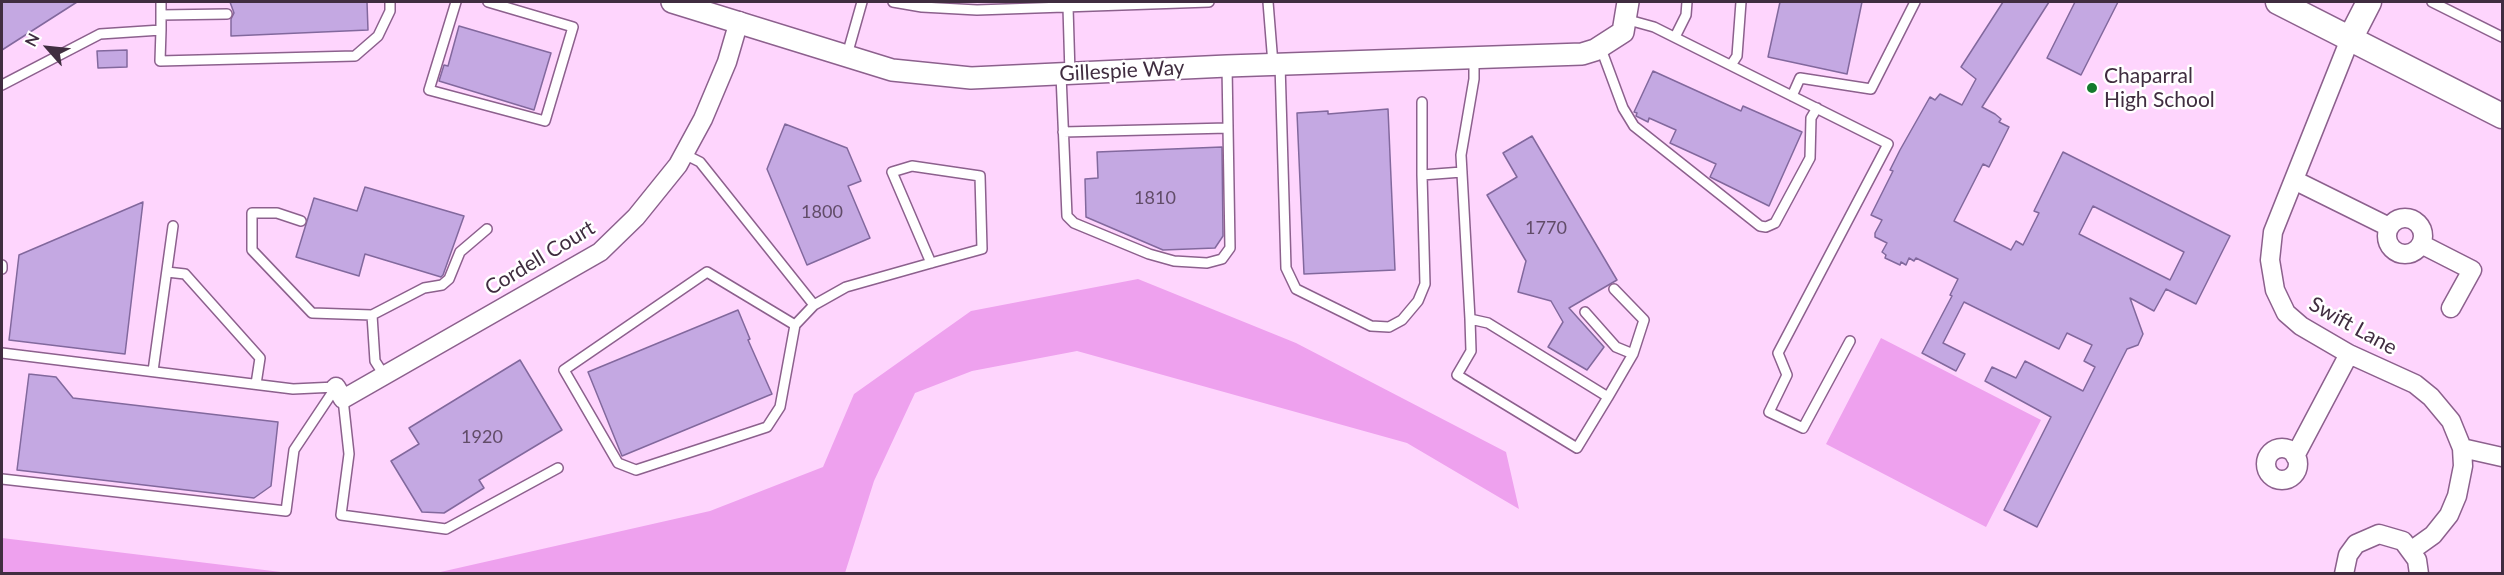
<!DOCTYPE html>
<style>
body{margin:0}
#map{position:relative;width:2504px;height:575px;overflow:hidden;background:#fed5fd;font-family:Lato,sans-serif}
canvas{display:block}
.frame{position:absolute;inset:0;border:3px solid #402d40;pointer-events:none}
.north{position:absolute;left:18px;top:18px;width:60px;height:60px;-webkit-text-stroke:4px #fff;paint-order:stroke;rotate:297deg;font-size:16px;font-weight:700;line-height:24px;text-align:center;color:#402d40}
.north::after{content:'';display:block;margin:auto;width:21px;height:27px;background:#402d40;clip-path:polygon(50% 0,100% 100%,50% 72%,0 100%)}
</style>
<div id="map">
<canvas width="2504" height="575"></canvas>
<div class="frame"></div>
<div class="north">N</div>
</div>
<script>
const c = document.querySelector('canvas').getContext('2d');
c.lineJoin = 'round';
function fillPath(path, color) { c.fillStyle = color; c.fill(path, 'evenodd'); }
const toPath = rows => new Path2D(rows.map(r => 'M' + r).join(''));
function stroke(path, color, width, dash) { c.strokeStyle = color; c.lineWidth = width; c.lineCap = dash ? 'butt' : 'round'; c.setLineDash(dash || []); c.stroke(path); }
function write(font, color, halo, rows, align = 'center') {
  c.font = font + ' Lato,sans-serif'; c.lineWidth = 5; c.setLineDash([]); c.textBaseline = 'middle'; c.strokeStyle = halo; c.fillStyle = color; for (const [text, x, y, turn = 0] of rows) {
    c.save(); c.translate(x, y); c.rotate((+turn || 0) * Math.PI / 180); c.textAlign = isNaN(turn) ? turn : align; if (halo) c.strokeText(text, 0, 0); c.fillText(text, 0, 0); c.restore();
  }
}
fillPath(toPath([
 [1138,279,1296,343,1506,452,1519,509,1407,443,1077,351,972,371,915,393,874,481,845,573,436,573,710,511,823,467,854,394,971,311],
 [1881,338,2041,420,1986,527,1826,444],
 [2,538,289,573,2,573]
]), '#eea1ee');
const building = toPath([
 [2,2,77,2,2,50,2,2],
 [230,2,367,2,368,30,231,36,231,19,234,13,230,2],
 [1780,2,1862,2,1847,74,1768,57,1780,2],
 [2003,2,2049,2,1982,107,1995,114,2001,119,1999,122,2009,127,1989,167,1983,164,1954,221,2011,250,2016,241,2023,245,2039,213,2034,211,2063,152,2230,236,2196,304,2166,289,2154,311,2130,298,2143,334,2138,345,2127,349,2037,527,2004,510,2051,417,1985,381,1992,367,2016,378,2025,361,2083,391,2095,367,2084,361,2092,345,2067,333,2059,349,1964,302,1943,343,1965,354,1956,371,1922,353,1952,296,1950,295,1958,279,1916,258,1914,261,1909,258,1906,265,1901,262,1900,265,1885,258,1886,255,1882,252,1887,243,1875,237,1875,233,1882,220,1871,215,1893,171,1890,170,1900,150,1930,97,1935,100,1940,94,1962,105,1976,79,1961,67,2003,2],
 [2093,206,2184,252,2170,280,2079,234,2093,206],
 [2075,2,2118,2,2081,75,2047,58,2075,2],
 [459,26,551,53,534,110,439,81,444,65,448,66,459,26],
 [127,50,127,67,98,68,97,51,127,50],
 [1653,71,1741,111,1743,106,1802,132,1769,206,1710,177,1716,164,1670,143,1676,130,1649,118,1648,122,1636,116,1637,113,1634,112,1653,71],
 [1388,109,1395,270,1304,274,1297,113,1328,111,1328,114,1388,109],
 [785,124,847,148,861,181,848,186,870,238,807,265,767,169,785,124],
 [1532,136,1617,280,1569,308,1604,347,1587,370,1548,347,1563,322,1551,301,1518,292,1526,261,1487,195,1517,177,1503,153,1532,136],
 [1222,147,1223,236,1215,248,1163,250,1086,217,1085,179,1098,178,1097,152,1222,147],
 [365,187,464,216,443,275,441,277,365,254,359,276,296,257,314,198,357,211,365,187],
 [143,202,125,354,9,340,19,255,143,202],
 [738,310,750,339,748,340,772,394,622,456,588,372,738,310],
 [520,360,562,430,479,480,484,488,444,513,422,512,391,461,419,444,409,428,520,360],
 [29,374,56,377,73,398,278,422,271,486,254,498,17,470,29,374]
]);
fillPath(building, '#c4a8e2');
stroke(building, '#82689d', 1.5);
const service = toPath([
 [456,2,429,90,545,121,573,27,488,2],
 [893,2,922,7,977,10,1209,2],
 [1268,2,1273,64],
 [2432,2,2502,37],
 [1068,7,1070,74],
 [161,15,227,14],
 [1625,19,1654,27,1888,144,1778,353,1787,375,1769,412,1803,428,1850,341],
 [161,30,160,61,355,56,378,36,390,11,390,2],
 [1675,37,1686,15,1687,2],
 [1600,46,1623,108,1634,126,1760,226,1766,227,1775,223,1810,158,1811,118,1817,108],
 [847,55,862,2],
 [1474,58,1474,79,1461,155,1470,319,1488,323,1608,397,1633,354,1644,320,1614,289],
 [1280,64,1286,268,1296,289,1371,326,1389,327,1402,320,1418,301,1425,284,1422,175],
 [1731,65,1737,56,1741,2],
 [1061,75,1067,216,1074,223,1149,254,1174,261,1207,263,1222,259,1230,248,1227,66],
 [2,85,100,34,161,30,161,2],
 [1792,96,1800,78,1871,89,1915,2],
 [1422,102,1422,175,1462,172],
 [1063,132,1228,128],
 [684,154,700,162,814,305,795,325,707,272,564,370,618,463,636,470,767,427,780,407,795,325],
 [301,221,277,213,252,213,252,250,312,313,372,315,375,361,384,375],
 [2,269,2,265],
 [167,272,185,274,260,358,256,384],
 [814,305,846,287,931,263,982,249,980,176,912,166,892,172,931,263],
 [1585,312,1616,347,1633,354],
 [372,315,424,288,442,285,449,279,460,252,487,229],
 [1470,319,1471,351,1457,375,1577,448,1608,397],
 [2,353,293,389,336,387,294,450,286,511,2,479],
 [153,371,173,226],
 [343,399,349,454,341,515,446,529,558,468]
]);
const minor = toPath([
 [2350,39,2273,232,2270,260,2275,290,2286,313,2301,326,2349,354,2415,384,2431,397,2451,421,2462,448,2463,466,2457,496,2449,515,2433,535,2412,550],
 [2294,180,2389,227],
 '2387 236a18 18 0 1 1 36 0a18 18 0 1 1-36 0Z',
 [2421,244,2472,270,2451,308],
 [336,387,343,399,600,252,636,217,678,165,703,119,727,62,739,21],
 [2462,448,2502,457],
 '2266 464a16 16 0 1 1 32 0a16 16 0 1 1-32 0Z',
 [2295,456,2349,354],
 [2344,574,2348,555,2356,544,2379,534,2403,541,2417,560,2419,574]
]);
const tertiary = toPath([
 [672,2,892,70,971,78,1227,66,1582,54,1595,50,1623,32,1628,2]
]);
const secondary = toPath([
 [2278,2,2502,116],
 [2350,39,2369,2]
]);
stroke(service, '#8c608d', 12);
stroke(minor, '#8c608d', 21);
stroke(tertiary, '#8c608d', 24);
stroke(secondary, '#8c608d', 27);
stroke(service, '#fff', 9);
stroke(minor, '#fff', 18);
stroke(tertiary, '#fff', 21);
stroke(secondary, '#fff', 24);
for (const [x, y, r, color] of [
 [2092,88,6,"#147a2d"]
]) { const dot = new Path2D(); dot.arc(x, y, r, 0, 2 * Math.PI); c.fillStyle = color; c.fill(dot); stroke(dot, '#fff', 2); }
write('18px', '#614c68', null, [
 ["1810",1155,198],
 ["1800",822,212],
 ["1770",1546,228],
 ["1920",482,437]
]);
write('21px', '#402d40', '#fff', [
 ["Gillespie Way",1122,71,-3],
 ["Cordell Court",540,258,-31],
 ["Swift Lane",2353,326,29]
]);
write('21px', '#402d40', '#fff', [
 ["Chaparral",2104,76],
 ["High School",2104,100]
], 'left');
</script>
